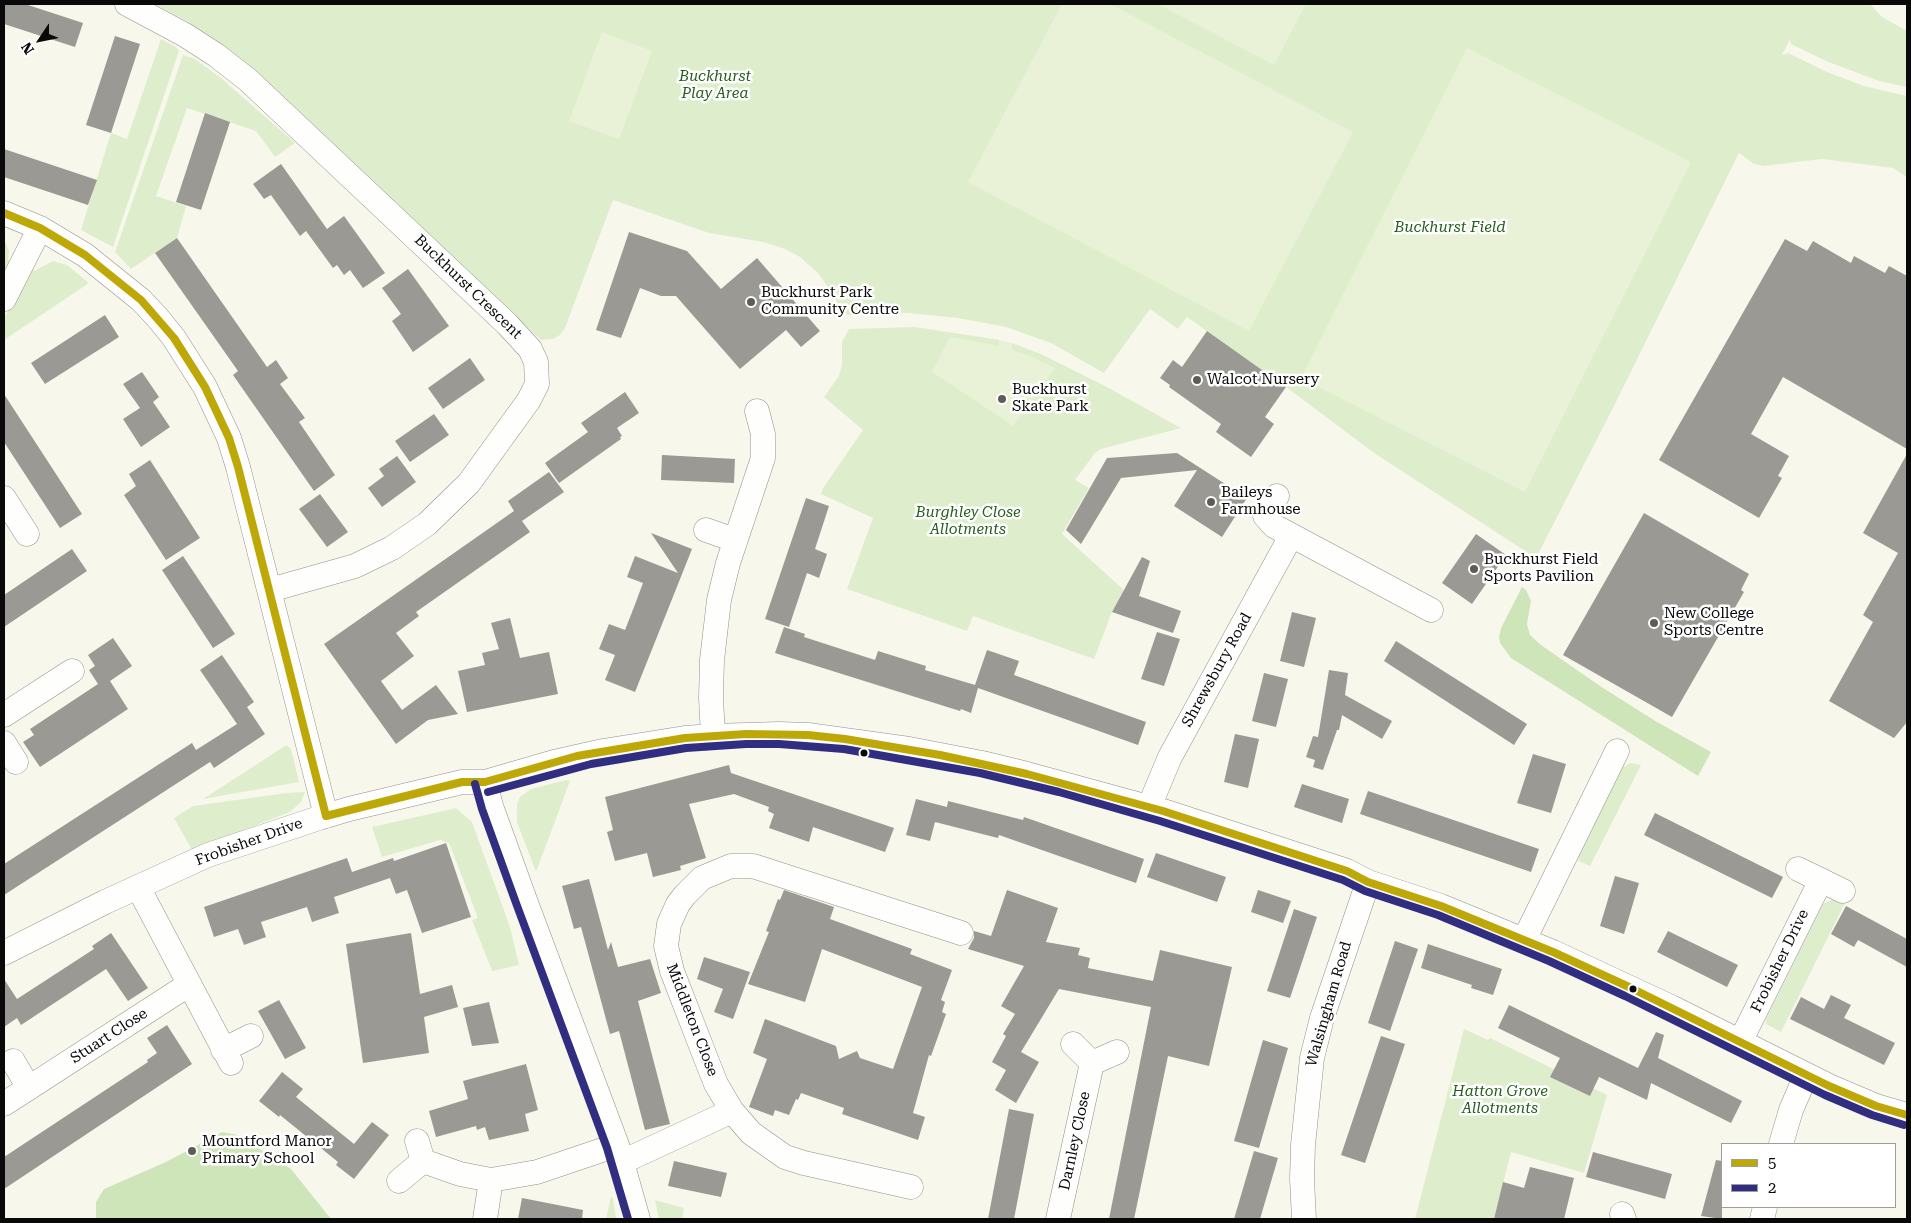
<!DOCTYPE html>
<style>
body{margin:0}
#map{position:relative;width:1911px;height:1223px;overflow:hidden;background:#f8f7ec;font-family:"Roboto Serif",serif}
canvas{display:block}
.frame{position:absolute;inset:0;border:5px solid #090909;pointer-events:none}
.legend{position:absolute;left:1721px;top:1143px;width:175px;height:65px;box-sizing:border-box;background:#fff;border:1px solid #9d9d9d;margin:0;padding:6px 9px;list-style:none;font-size:15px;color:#090909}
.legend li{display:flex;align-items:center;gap:10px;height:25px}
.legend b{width:25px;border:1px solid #9d9d9d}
.north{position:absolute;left:15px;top:15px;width:50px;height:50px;-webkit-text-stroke:4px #fff;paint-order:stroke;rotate:236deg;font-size:14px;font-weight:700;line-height:20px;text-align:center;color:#090909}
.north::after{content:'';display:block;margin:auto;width:18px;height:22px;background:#090909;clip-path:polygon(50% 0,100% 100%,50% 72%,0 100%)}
</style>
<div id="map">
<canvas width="1911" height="1223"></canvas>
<div class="frame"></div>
<ul class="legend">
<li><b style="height:6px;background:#bea808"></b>5</li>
<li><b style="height:6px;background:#312e82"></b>2</li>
</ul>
<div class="north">N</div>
</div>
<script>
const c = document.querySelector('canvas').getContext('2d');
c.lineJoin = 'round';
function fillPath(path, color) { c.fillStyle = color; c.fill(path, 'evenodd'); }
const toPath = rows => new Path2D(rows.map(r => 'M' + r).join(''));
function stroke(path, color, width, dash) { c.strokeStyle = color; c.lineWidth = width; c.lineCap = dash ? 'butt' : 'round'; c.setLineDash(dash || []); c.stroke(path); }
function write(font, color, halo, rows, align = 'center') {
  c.font = font + ' "Roboto Serif",serif'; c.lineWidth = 5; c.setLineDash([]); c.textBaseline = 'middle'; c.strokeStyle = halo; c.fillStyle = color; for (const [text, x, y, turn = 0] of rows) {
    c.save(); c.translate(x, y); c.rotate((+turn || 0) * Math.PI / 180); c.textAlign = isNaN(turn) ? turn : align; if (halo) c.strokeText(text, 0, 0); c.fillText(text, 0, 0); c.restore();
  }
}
fillPath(toPath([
 [154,4,1870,4,1882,17,1907,31,1907,87,1879,81,1826,61,1791,44,1790,39,1782,55,1788,53,1827,72,1864,86,1907,96,1907,177,1893,168,1822,159,1764,166,1754,164,1739,153,1614,406,1536,558,1374,453,1286,387,1187,317,1178,329,1150,309,1104,373,1051,343,1006,327,958,318,908,313,849,315,842,313,832,293,818,273,800,257,785,249,763,242,709,233,613,200,565,328,560,335,553,339,541,340,245,68,185,20],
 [161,39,176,47,179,51,113,247,81,230,111,133,127,139],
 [183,55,195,59,222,79,295,143,275,157,256,131,187,108,156,196,186,206,177,238,131,269,115,252],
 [4,239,9,251,8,259,10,263,4,273],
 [53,261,67,265,89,283,4,340,4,319,26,276,32,268,34,271],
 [915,327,1000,340,999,346,1012,426,1054,368,1011,350,1012,343,1041,354,1105,386,1181,428,1101,449,1095,453,1075,480,1089,488,1062,534,1124,590,1112,612,1094,659,973,616,967,631,847,589,873,518,821,494,823,488,863,430,824,397,839,376,842,364,842,342,849,329],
 [285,746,288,746,291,749,299,782,203,799],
 [1630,763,1641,765,1590,866,1579,861,1578,854,1618,770],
 [566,780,570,781,536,872,517,822,517,804,520,797,531,789],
 [305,792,301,802,290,812,192,850,174,818,193,806,287,793],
 [456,808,472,822,510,927,519,965,492,971,472,920,478,918,449,843,440,840,382,857,372,827],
 [1831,900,1837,900,1845,903,1781,1032,1766,1024,1766,1019,1823,904],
 [1464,1029,1488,1040,1490,1038,1607,1095,1584,1173,1511,1152,1494,1219,1415,1219],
 [611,1197,613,1198,616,1219,606,1219],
 [655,1200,684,1208,682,1219,659,1219]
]), '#deeecd');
fillPath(toPath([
 [1522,587,1526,590,1531,601,1527,624,1530,635,1541,645,1600,686,1657,722,1711,752,1698,776,1511,658,1500,643,1499,637,1501,628],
 [222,1132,238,1135,291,1169,331,1219,96,1219,96,1202,104,1189,166,1162]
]), '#cee5ba');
fillPath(toPath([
 [1062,4,1110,4,1353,132,1249,331,968,182],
 [1158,4,1306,4,1274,65],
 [602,32,652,51,619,139,569,121],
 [1467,48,1691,162,1525,492,1301,378],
 [950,337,999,346,1000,340,1012,343,1012,350,1027,355,1055,368,1013,426,932,372]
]), '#e9f2d6');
fillPath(toPath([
 [4,4,25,4,83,23,75,47,4,24],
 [115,36,140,44,111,133,86,125],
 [205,113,230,122,201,210,176,202],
 [4,149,97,180,88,205,4,177],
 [281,164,327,229,344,216,385,273,363,288,350,270,344,275,337,265,333,268,306,231,300,236,271,195,264,199,253,184],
 [629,232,687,251,721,289,757,258,820,331,801,347,786,330,740,369,676,296,661,296,640,288,621,338,596,330],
 [177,238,267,367,276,360,288,378,280,384,305,418,299,422,335,475,314,491,233,375,238,371,155,253],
 [1785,239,1807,251,1813,241,1851,263,1854,256,1885,273,1889,266,1907,276,1907,449,1783,377,1751,434,1789,456,1778,476,1782,478,1759,518,1659,460],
 [408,269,449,326,413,352,392,321,401,314,382,288],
 [105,315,119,337,45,384,31,363],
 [1207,331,1286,387,1265,417,1274,424,1251,457,1216,432,1221,424,1169,387,1170,385,1160,378,1173,360,1182,367],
 [470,358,485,380,443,409,428,388],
 [142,372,159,397,153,402,170,427,141,447,123,419,140,408,123,384],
 [625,392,639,413,617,428,622,436,620,437,621,439,559,483,545,463,588,432,581,423],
 [4,394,82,514,60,528,4,442],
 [434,414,449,435,410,462,395,441],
 [1177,453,1247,498,1222,537,1174,506,1197,470,1121,478,1081,544,1066,530,1107,458],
 [1907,454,1907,722,1894,738,1829,701,1873,622,1863,615,1898,553,1863,533],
 [662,455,735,459,734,483,661,480],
 [397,456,416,482,382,507,368,488,384,476,379,469],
 [150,460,200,538,166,560,124,495,136,486,129,474],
 [549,472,564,492,522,521,530,532,416,612,419,616,396,633,414,656,381,681,402,710,436,685,458,714,428,720,396,744,324,644,514,511,508,501],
 [320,494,348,532,327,547,299,509],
 [806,498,829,506,815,549,827,554,819,578,807,573,789,627,765,619],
 [1644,513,1749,574,1741,590,1744,592,1672,717,1563,655],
 [651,533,692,549,635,692,605,680,615,655,599,649,609,624,625,630,634,607,643,583,627,577,635,556,678,573],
 [1476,534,1506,555,1472,604,1442,583],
 [72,549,87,571,4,627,4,595],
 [183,556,235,634,213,648,162,570],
 [1142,557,1150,561,1139,596,1181,611,1173,633,1112,612],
 [1292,612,1316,618,1304,667,1280,661],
 [510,618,520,658,549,652,558,694,467,712,458,671,485,665,482,653,499,649,491,623],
 [784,627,805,634,804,637,875,660,878,651,926,666,925,670,975,685,987,650,1019,661,1014,675,1146,722,1138,745,978,688,971,713,961,709,960,711,775,653],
 [1157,632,1180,639,1164,686,1141,679],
 [113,638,132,666,110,681,128,709,40,767,23,742,34,735,30,729,98,684,89,670,95,666,88,655],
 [1396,641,1527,724,1514,745,1384,661],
 [222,655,254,702,247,707,265,734,214,768,210,762,4,895,4,864,192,743,196,750,237,724,200,670],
 [1329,670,1348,673,1345,695,1392,721,1382,739,1342,715,1339,730,1337,730,1323,770,1313,767,1315,760,1306,757,1313,736,1318,737],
 [1264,673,1288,679,1276,727,1252,721],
 [1235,734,1259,739,1248,788,1224,782],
 [1533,754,1566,764,1551,813,1517,803],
 [729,765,731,773,894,828,885,852,813,827,809,842,769,828,774,814,768,811,769,807,734,794,689,804,706,858,680,866,681,870,653,877,647,853,615,861,607,832,613,830,605,797],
 [1302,784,1349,799,1342,823,1294,807],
 [1368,791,1539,849,1531,872,1360,814],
 [916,799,947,807,948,801,1023,820,1024,817,1144,859,1136,883,999,835,998,838,935,822,930,841,906,835],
 [1655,813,1783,877,1772,898,1644,835],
 [446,843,471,917,422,933,407,890,396,894,390,878,334,897,339,913,312,922,307,907,261,922,266,937,244,945,238,929,214,937,204,907,347,858,352,872,393,858,394,861],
 [1156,853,1226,877,1217,902,1147,877],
 [1615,876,1639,883,1624,934,1600,926],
 [589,879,608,950,611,942,618,967,650,959,661,993,638,1001,670,1124,645,1130,619,1031,610,1034,581,927,574,929,562,886],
 [784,890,834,907,830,919,912,949,910,954,952,970,941,1000,945,1002,942,1012,946,1014,931,1056,929,1055,913,1113,925,1117,918,1140,842,1114,844,1108,801,1093,798,1100,796,1099,789,1115,775,1110,773,1116,749,1107,767,1059,753,1053,765,1019,836,1046,839,1059,857,1051,860,1058,893,1069,922,987,822,949,805,1002,748,984,769,932,766,931,778,899,780,900],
 [1007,890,1058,908,1046,942,1080,948,1078,955,1090,958,1088,968,1153,981,1160,950,1232,967,1209,1066,1168,1056,1134,1219,1109,1219,1151,1007,1059,989,1021,1052,1039,1062,1016,1103,995,1090,1006,1070,992,1062,1006,1036,1003,1034,1015,1014,1001,1006,1024,966,968,949,974,938,974,931,991,936],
 [1258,890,1291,901,1283,923,1251,912],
 [1846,906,1907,939,1907,967,1858,940,1854,947,1831,934],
 [1294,909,1317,917,1290,998,1267,991],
 [1668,931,1738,965,1727,987,1657,952],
 [111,933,148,988,128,1001,106,969,21,1025,17,1018,4,1027,4,979,17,999,94,949,92,946],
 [411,933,420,994,452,985,458,1007,424,1017,429,1053,363,1063,346,944],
 [1395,941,1418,949,1390,1031,1368,1023],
 [1428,944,1502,969,1493,995,1471,988,1472,985,1421,968],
 [704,957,750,972,733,1019,714,1012,723,989,697,979],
 [1831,995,1851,1005,1844,1018,1895,1043,1884,1065,1790,1019,1801,997,1824,1009],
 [279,1000,306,1048,285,1059,258,1011],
 [489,1002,499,1043,472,1046,463,1008],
 [1509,1005,1638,1068,1656,1032,1664,1035,1658,1058,1742,1101,1731,1123,1651,1083,1647,1100,1599,1077,1590,1096,1550,1077,1560,1058,1498,1028],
 [167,1025,192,1064,4,1189,4,1157,148,1062,147,1060,157,1053,147,1038],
 [1381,1036,1405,1044,1365,1163,1341,1155],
 [1263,1040,1288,1048,1259,1148,1234,1141],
 [526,1064,538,1110,525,1114,529,1131,489,1140,485,1127,477,1130,476,1126,436,1137,429,1111,468,1099,463,1081],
 [282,1072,303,1089,296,1097,354,1144,372,1122,389,1135,354,1179,336,1165,338,1162,280,1115,279,1117,259,1101],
 [1009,1109,1034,1114,1014,1219,988,1219],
 [1254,1151,1278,1158,1260,1219,1234,1219],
 [1593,1152,1672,1174,1665,1199,1586,1177],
 [1716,1160,1722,1161,1722,1219,1701,1216],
 [674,1161,727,1173,721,1197,668,1186],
 [1530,1167,1574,1178,1564,1219,1494,1219,1503,1182,1524,1188],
 [522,1198,583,1210,582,1219,518,1219]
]), '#9a9993');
const minor = toPath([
 [127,4,185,35,216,55,248,80,507,324,530,349,536,362,537,384,529,400,469,483,427,524,392,548,355,566,270,590],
 [4,213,40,228,85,255,141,300,157,317,174,338,205,387,229,438,238,467,326,816],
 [4,299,40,228],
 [1277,496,1265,516,1274,526,1431,610],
 [4,498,27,534],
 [706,530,735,540],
 [4,715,72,671],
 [713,736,711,698,712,660,719,600,728,563,763,458,763,434,757,411],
 [4,743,16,762],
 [485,782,491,806,525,900,617,1145,638,1219],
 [1149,807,1170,757,1291,536],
 [1798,869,1843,891],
 [138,887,231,1063],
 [1524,940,1617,751],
 [4,953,105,902,208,855,319,818,349,809,462,782,485,782,554,762,603,751,685,738,713,736,779,734,808,735,909,749,982,763,1027,774,1163,811,1347,871,1368,882,1441,906,1553,952,1671,1007,1829,1086,1876,1106,1907,1115],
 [1740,1042,1821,880],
 [1073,1044,1092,1063,1117,1052],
 [223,1050,251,1036],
 [13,1061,29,1088],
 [4,1104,188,985],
 [732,1111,751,1133,785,1157,804,1163,911,1187],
 [417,1141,423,1161],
 [1781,1144,1791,1110,1806,1075],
 [622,1162,732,1111,716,1084,703,1051,672,971,666,946,669,924,678,904,685,895,702,878,731,866,753,866,961,933],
 [399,1181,423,1161,460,1174,491,1180,537,1172,617,1145],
 [1622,1214,1624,1219],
 [485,1219,491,1180],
 [1058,1219,1092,1063],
 [1304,1219,1302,1179,1303,1145,1312,1058,1322,1018,1368,882],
 [1762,1219,1765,1207]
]);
stroke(minor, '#91908b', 25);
stroke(minor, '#fefefc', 24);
stroke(toPath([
 [4,213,40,228,85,255,141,300,174,338,205,387,229,438,238,467,326,816],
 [326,816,462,782,485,782,577,756,685,738,746,734,808,735,845,739,940,755,1027,774,1163,811,1347,871,1368,882,1441,906,1553,952,1629,987,1829,1086,1876,1106,1907,1115]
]), '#bea808', 8);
stroke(toPath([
 [475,784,482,809,516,903,607,1148,628,1219],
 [488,792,591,764,686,748,746,744,779,744,844,749,980,773,1059,792,1160,821,1343,880,1365,891,1438,915,1549,961,1625,996,1825,1095,1872,1115,1904,1125]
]), '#312e82', 8);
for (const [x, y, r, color] of [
 [751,302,5,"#5d5c58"],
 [1197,380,5,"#5d5c58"],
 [1002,399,5,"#5d5c58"],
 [1211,502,5,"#5d5c58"],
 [1474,569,5,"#5d5c58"],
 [1654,623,5,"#5d5c58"],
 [864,753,4.5,"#090909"],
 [1633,989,4.5,"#090909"],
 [192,1151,5,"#5d5c58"]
]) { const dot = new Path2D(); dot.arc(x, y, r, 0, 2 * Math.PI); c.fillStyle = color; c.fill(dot); stroke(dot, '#fff', 2); }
write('italic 15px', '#265e1d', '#fff', [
 ["Buckhurst",715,77],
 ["Play Area",715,94],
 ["Buckhurst Field",1450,228],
 ["Burghley Close",968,513],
 ["Allotments",968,530],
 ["Hatton Grove",1500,1092],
 ["Allotments",1500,1109]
]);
write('15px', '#090909', '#fff', [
 ["Buckhurst Crescent",468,287,44],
 ["Shrewsbury Road",1217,670,-61],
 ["Frobisher Drive",249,842,-20],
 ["Frobisher Drive",1780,961,-64],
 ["Walsingham Road",1329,1004,-74],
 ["Middleton Close",692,1020,69],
 ["Stuart Close",109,1036,-33],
 ["Darnley Close",1075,1141,-78]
]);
write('15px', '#090909', '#fff', [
 ["Buckhurst Park",761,293],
 ["Community Centre",761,310],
 ["Walcot Nursery",1207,380],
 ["Buckhurst",1012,390],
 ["Skate Park",1012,407],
 ["Baileys",1221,493],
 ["Farmhouse",1221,510],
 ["Buckhurst Field",1484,560],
 ["Sports Pavilion",1484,577],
 ["New College",1664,614],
 ["Sports Centre",1664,631],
 ["Mountford Manor",202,1142],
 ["Primary School",202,1159]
], 'left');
</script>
